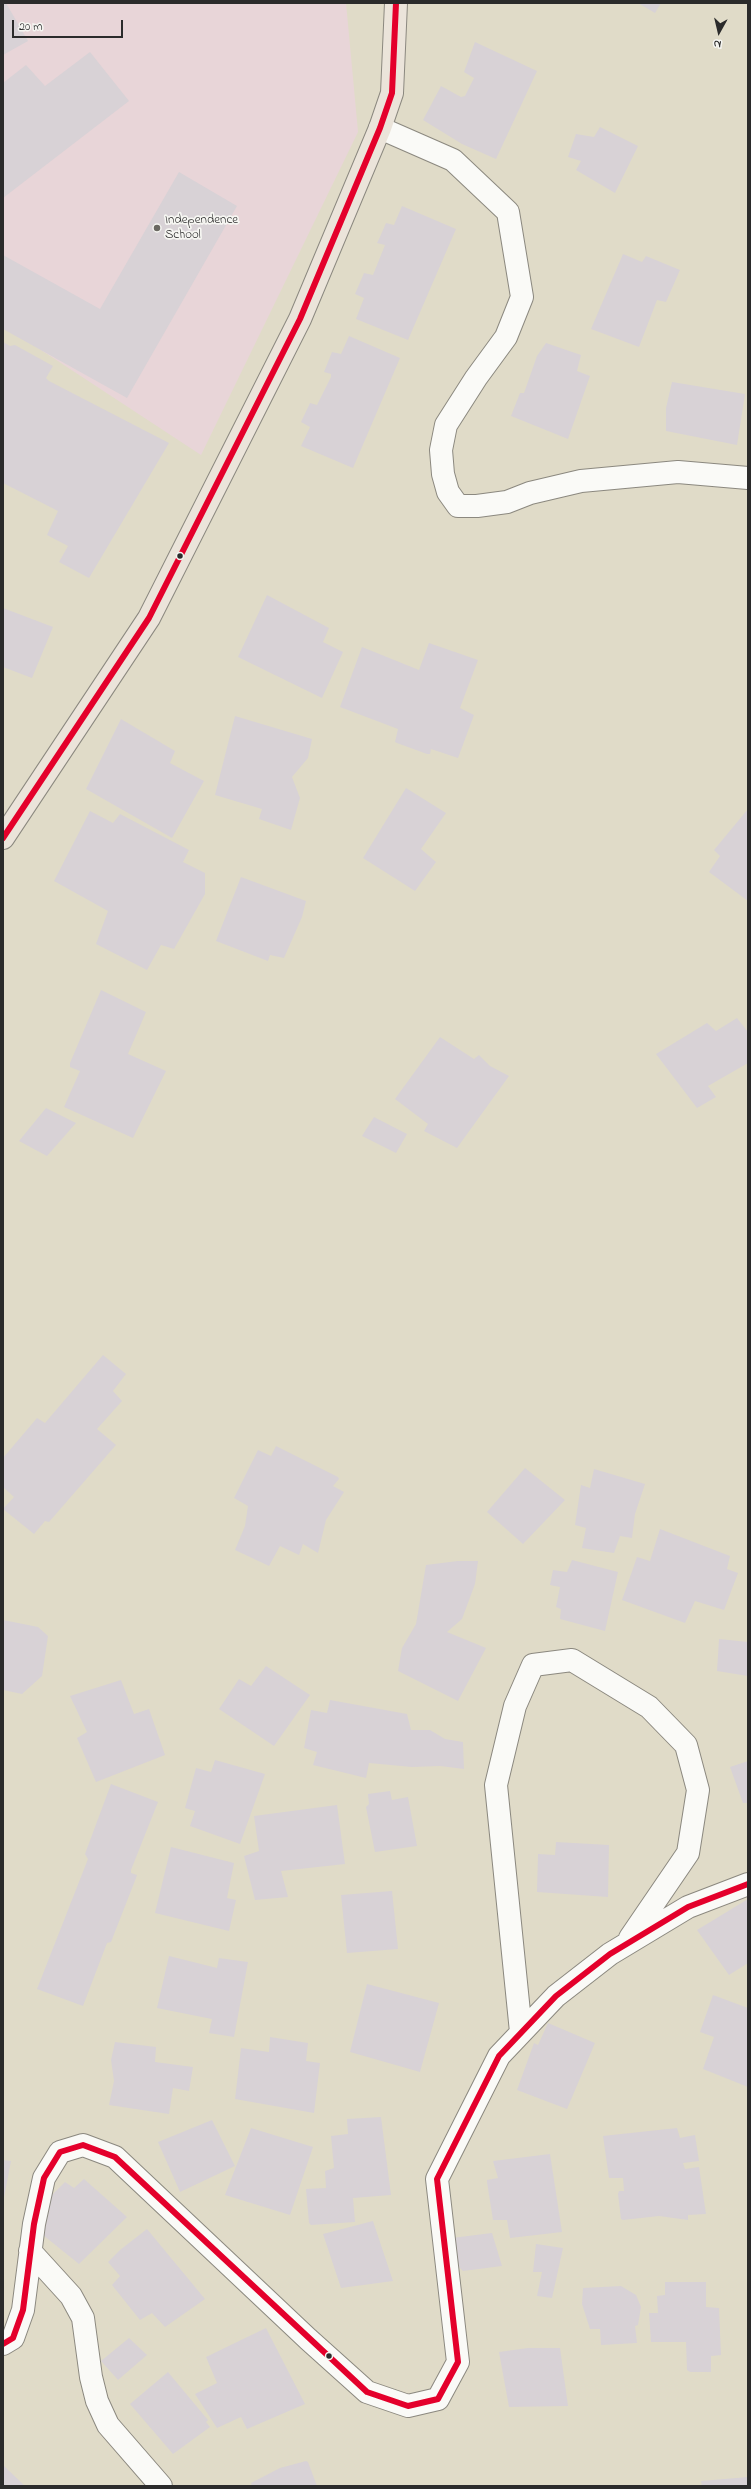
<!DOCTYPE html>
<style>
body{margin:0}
#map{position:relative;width:751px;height:2489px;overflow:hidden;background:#e0dbc8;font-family:"Indie Flower",sans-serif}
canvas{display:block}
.frame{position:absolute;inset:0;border:4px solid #2b2b2b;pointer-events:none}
.north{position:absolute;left:699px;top:12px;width:40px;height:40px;-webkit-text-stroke:3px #f6f6f2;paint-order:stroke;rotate:188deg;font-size:11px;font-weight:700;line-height:16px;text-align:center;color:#2b2b2b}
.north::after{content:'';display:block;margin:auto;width:14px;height:18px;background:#2b2b2b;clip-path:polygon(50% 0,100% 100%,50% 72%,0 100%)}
.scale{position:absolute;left:12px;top:20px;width:111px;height:18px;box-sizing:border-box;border:2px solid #2b2b2b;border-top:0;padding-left:5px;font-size:12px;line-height:14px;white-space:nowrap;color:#2b2b2b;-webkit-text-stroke:3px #f6f6f2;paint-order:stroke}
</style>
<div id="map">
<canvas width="751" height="2489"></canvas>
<div class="frame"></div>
<div class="north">N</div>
<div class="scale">20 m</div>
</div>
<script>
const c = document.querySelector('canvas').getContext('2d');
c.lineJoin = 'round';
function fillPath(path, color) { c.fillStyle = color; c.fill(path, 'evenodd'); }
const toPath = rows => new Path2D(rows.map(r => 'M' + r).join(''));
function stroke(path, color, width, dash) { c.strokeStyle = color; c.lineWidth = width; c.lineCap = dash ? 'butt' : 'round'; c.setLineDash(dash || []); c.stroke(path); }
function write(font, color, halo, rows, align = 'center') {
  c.font = font + ' "Indie Flower",sans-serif'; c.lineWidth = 3.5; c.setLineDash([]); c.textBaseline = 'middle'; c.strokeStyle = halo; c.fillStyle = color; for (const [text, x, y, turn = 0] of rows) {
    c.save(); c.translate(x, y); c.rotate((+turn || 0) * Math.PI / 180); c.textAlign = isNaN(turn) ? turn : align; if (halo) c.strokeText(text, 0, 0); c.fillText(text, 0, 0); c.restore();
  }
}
fillPath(toPath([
 [3,3,346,3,358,132,201,455,3,325]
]), '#e8d5d8');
fillPath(toPath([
 [3,3,6,3,28,41,3,55],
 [638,3,661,3,655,13],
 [475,42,537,71,496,159,462,144,423,120,441,86,461,97,465,96,474,78,464,72],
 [90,52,129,101,3,198,3,83,26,65,45,86],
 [600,127,638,146,615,193,576,170,581,161,568,157,576,134,594,137],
 [179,172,237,206,127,398,3,329,3,255,100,309],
 [402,206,456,229,408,340,356,319,364,298,355,294,364,273,373,275,385,245,377,243,379,239,386,223,394,225],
 [623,254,642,262,646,256,680,270,666,302,657,300,639,347,591,329],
 [349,336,400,358,353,468,301,446,310,427,301,422,310,403,317,405,331,377,331,374,324,372,332,352,341,354],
 [3,342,10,346,15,345,53,366,46,378,49,381,169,443,89,578,59,562,68,546,47,535,58,511,3,483],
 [546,343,581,355,577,371,590,376,568,439,511,416,520,393,524,393,537,356],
 [672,382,745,394,737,445,666,431,666,408],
 [267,595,329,628,323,642,343,652,322,698,238,657],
 [3,608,53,627,32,678,3,667],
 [429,643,478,660,460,708,474,715,458,758,431,749,430,754,427,754,397,743,395,742,398,729,340,707,362,647,419,670],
 [235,716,312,739,308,758,292,777,300,798,291,830,259,819,262,809,215,795],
 [121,719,175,751,170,763,204,781,172,838,86,789],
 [406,788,446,813,421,849,436,862,415,891,363,858],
 [748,809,748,901,709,872,720,856,714,850],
 [90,811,113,823,120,814,189,850,183,862,205,873,205,894,174,949,161,945,147,970,96,944,108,911,54,881],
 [241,877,306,901,302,917,284,958,270,955,268,961,216,941],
 [101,990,146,1012,128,1054,166,1071,133,1138,64,1107,80,1071,70,1067,70,1063],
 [737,1018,748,1032,748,1063,708,1086,716,1097,697,1108,656,1054,707,1023,716,1031],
 [440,1037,474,1059,479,1055,490,1066,509,1076,457,1148,424,1131,428,1124,395,1099],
 [46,1108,76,1123,47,1156,19,1141],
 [374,1117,407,1134,396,1153,362,1136],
 [103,1355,126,1374,113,1391,122,1401,97,1429,116,1445,49,1522,45,1521,34,1534,3,1509,14,1497,3,1487,3,1458,37,1418,45,1423],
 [276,1446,338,1477,339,1479,333,1486,344,1492,326,1520,318,1553,303,1544,299,1555,280,1546,269,1566,235,1550,245,1526,248,1506,234,1498,258,1450,271,1456],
 [525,1468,565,1500,523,1544,487,1512],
 [594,1469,645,1484,635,1514,632,1538,620,1536,614,1553,582,1548,586,1528,575,1525,581,1485,590,1488],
 [660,1529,730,1556,727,1569,738,1573,724,1610,695,1601,685,1623,622,1600,637,1557,650,1561],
 [572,1560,618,1572,605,1631,560,1619,561,1609,556,1607,560,1587,550,1585,553,1570,567,1572],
 [458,1561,478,1561,475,1584,462,1619,447,1632,486,1648,458,1701,398,1671,402,1648,416,1624,426,1565],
 [3,1620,38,1627,48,1636,42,1676,22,1694,3,1690],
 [719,1639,748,1642,748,1676,717,1671],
 [266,1666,310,1695,274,1746,219,1709,239,1679,251,1686],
 [121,1680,134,1714,149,1709,165,1755,96,1782,77,1738,87,1732,70,1696],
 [330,1700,407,1714,411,1730,430,1730,445,1739,463,1742,464,1769,440,1766,412,1767,369,1763,366,1778,313,1765,317,1752,304,1748,311,1710,327,1713],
 [215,1760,265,1774,240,1844,190,1826,195,1811,185,1808,196,1768,211,1772],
 [748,1761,748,1803,743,1803,730,1767],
 [111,1784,158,1802,131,1870,131,1873,137,1875,136,1878,111,1942,107,1943,83,2006,37,1989,88,1859,85,1854],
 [390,1791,392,1800,408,1797,417,1846,375,1852,366,1807,369,1804,368,1794],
 [337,1805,345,1864,281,1871,288,1897,255,1900,244,1856,259,1851,254,1816],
 [556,1842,609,1845,608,1897,537,1892,538,1854,555,1855],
 [171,1847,234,1863,227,1898,236,1900,229,1931,155,1913],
 [392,1891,398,1949,347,1953,341,1895],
 [748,1899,748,1963,729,1975,697,1930],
 [169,1956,217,1968,219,1958,248,1962,234,2037,209,2033,212,2019,157,2008],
 [367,1984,439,2003,420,2072,350,2052],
 [713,1995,748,2008,748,2087,703,2069,714,2037,700,2032],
 [548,2023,595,2043,567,2109,517,2090,534,2043,538,2045],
 [270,2037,308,2043,306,2061,320,2063,314,2113,235,2099,241,2048,269,2052],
 [115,2042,156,2047,155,2062,193,2067,189,2091,173,2088,169,2114,109,2105,114,2081,111,2060],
 [381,2117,391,2195,353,2198,355,2222,311,2225,309,2223,306,2189,326,2188,325,2171,334,2168,331,2136,348,2134,347,2119],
 [212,2120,235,2166,180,2192,158,2142],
 [251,2128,313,2147,290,2215,225,2195],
 [677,2128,680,2138,695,2135,699,2161,683,2163,685,2169,699,2167,706,2214,688,2215,688,2220,659,2216,623,2220,621,2219,618,2194,619,2191,624,2191,623,2178,609,2178,603,2136],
 [550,2154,562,2232,510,2238,507,2220,493,2220,487,2182,487,2180,498,2178,493,2161],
 [3,2160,11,2161,3,2203],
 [84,2179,127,2217,79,2264,38,2231,29,2218,65,2182,74,2188],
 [373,2221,393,2281,341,2288,323,2234],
 [147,2229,205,2299,165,2327,152,2313,140,2320,112,2285,120,2276,108,2262,120,2250],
 [492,2233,502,2266,463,2271,459,2267,452,2238],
 [536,2244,563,2248,552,2298,537,2296,542,2272,533,2272],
 [665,2282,706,2282,706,2307,719,2308,721,2355,711,2356,711,2372,690,2372,687,2370,686,2342,651,2342,649,2313,658,2313,657,2296,665,2295],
 [621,2286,636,2295,641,2307,638,2325,635,2326,637,2343,601,2345,600,2329,590,2329,582,2304,583,2288],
 [266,2328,305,2404,247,2429,241,2417,217,2428,195,2394,217,2383,206,2357],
 [129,2338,147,2355,118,2380,101,2361],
 [528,2348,560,2348,568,2406,509,2407,499,2352],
 [168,2372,208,2420,206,2422,210,2427,173,2454,130,2404],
 [306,2461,308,2462,317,2486,252,2486,251,2483,280,2468],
 [3,2465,25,2486,3,2486],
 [748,2477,748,2486,702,2486,701,2481]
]), '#d8d2d6');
const street = toPath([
 [380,128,453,160,508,212,522,297,506,337,476,378,446,425,441,450,443,474,448,492,458,506,477,506,507,502,530,493,581,481,678,472,748,478],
 [521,2032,496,1785,515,1706,533,1665,572,1660,649,1707,686,1745,698,1790,688,1853,630,1938],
 [30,2251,71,2296,83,2318,91,2377,97,2401,108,2425,161,2486],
 [3,2344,13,2338,23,2310,34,2224,44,2178,60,2152,83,2145,115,2157,308,2339,367,2392,408,2406,438,2399,458,2362,437,2179,499,2056,556,1996,610,1954,688,1907,748,1884]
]);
const primary = toPath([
 [3,838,149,618,300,319,380,128,392,93,396,3]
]);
stroke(street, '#8b887f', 24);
stroke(primary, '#8b887f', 24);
stroke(street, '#fafaf7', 22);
stroke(primary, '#ebe4da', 22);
stroke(toPath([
 [3,838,149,618,300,319,380,128,392,93,396,3],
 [3,2344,13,2338,23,2310,34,2224,44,2178,60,2152,83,2145,115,2157,367,2392,408,2406,438,2399,458,2362,437,2179,499,2056,556,1996,610,1954,688,1907,748,1884]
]), '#e4002b', 6);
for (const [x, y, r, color] of [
 [157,228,4,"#6a6962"],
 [180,556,3.5,"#2b2b2b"],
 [329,2356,3.5,"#2b2b2b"]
]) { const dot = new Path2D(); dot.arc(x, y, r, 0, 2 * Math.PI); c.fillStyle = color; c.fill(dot); stroke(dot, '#f6f6f2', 1.5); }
write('13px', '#2b2b2b', '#f6f6f2', [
 ["Independence",165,221],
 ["School",165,236]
], 'left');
</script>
